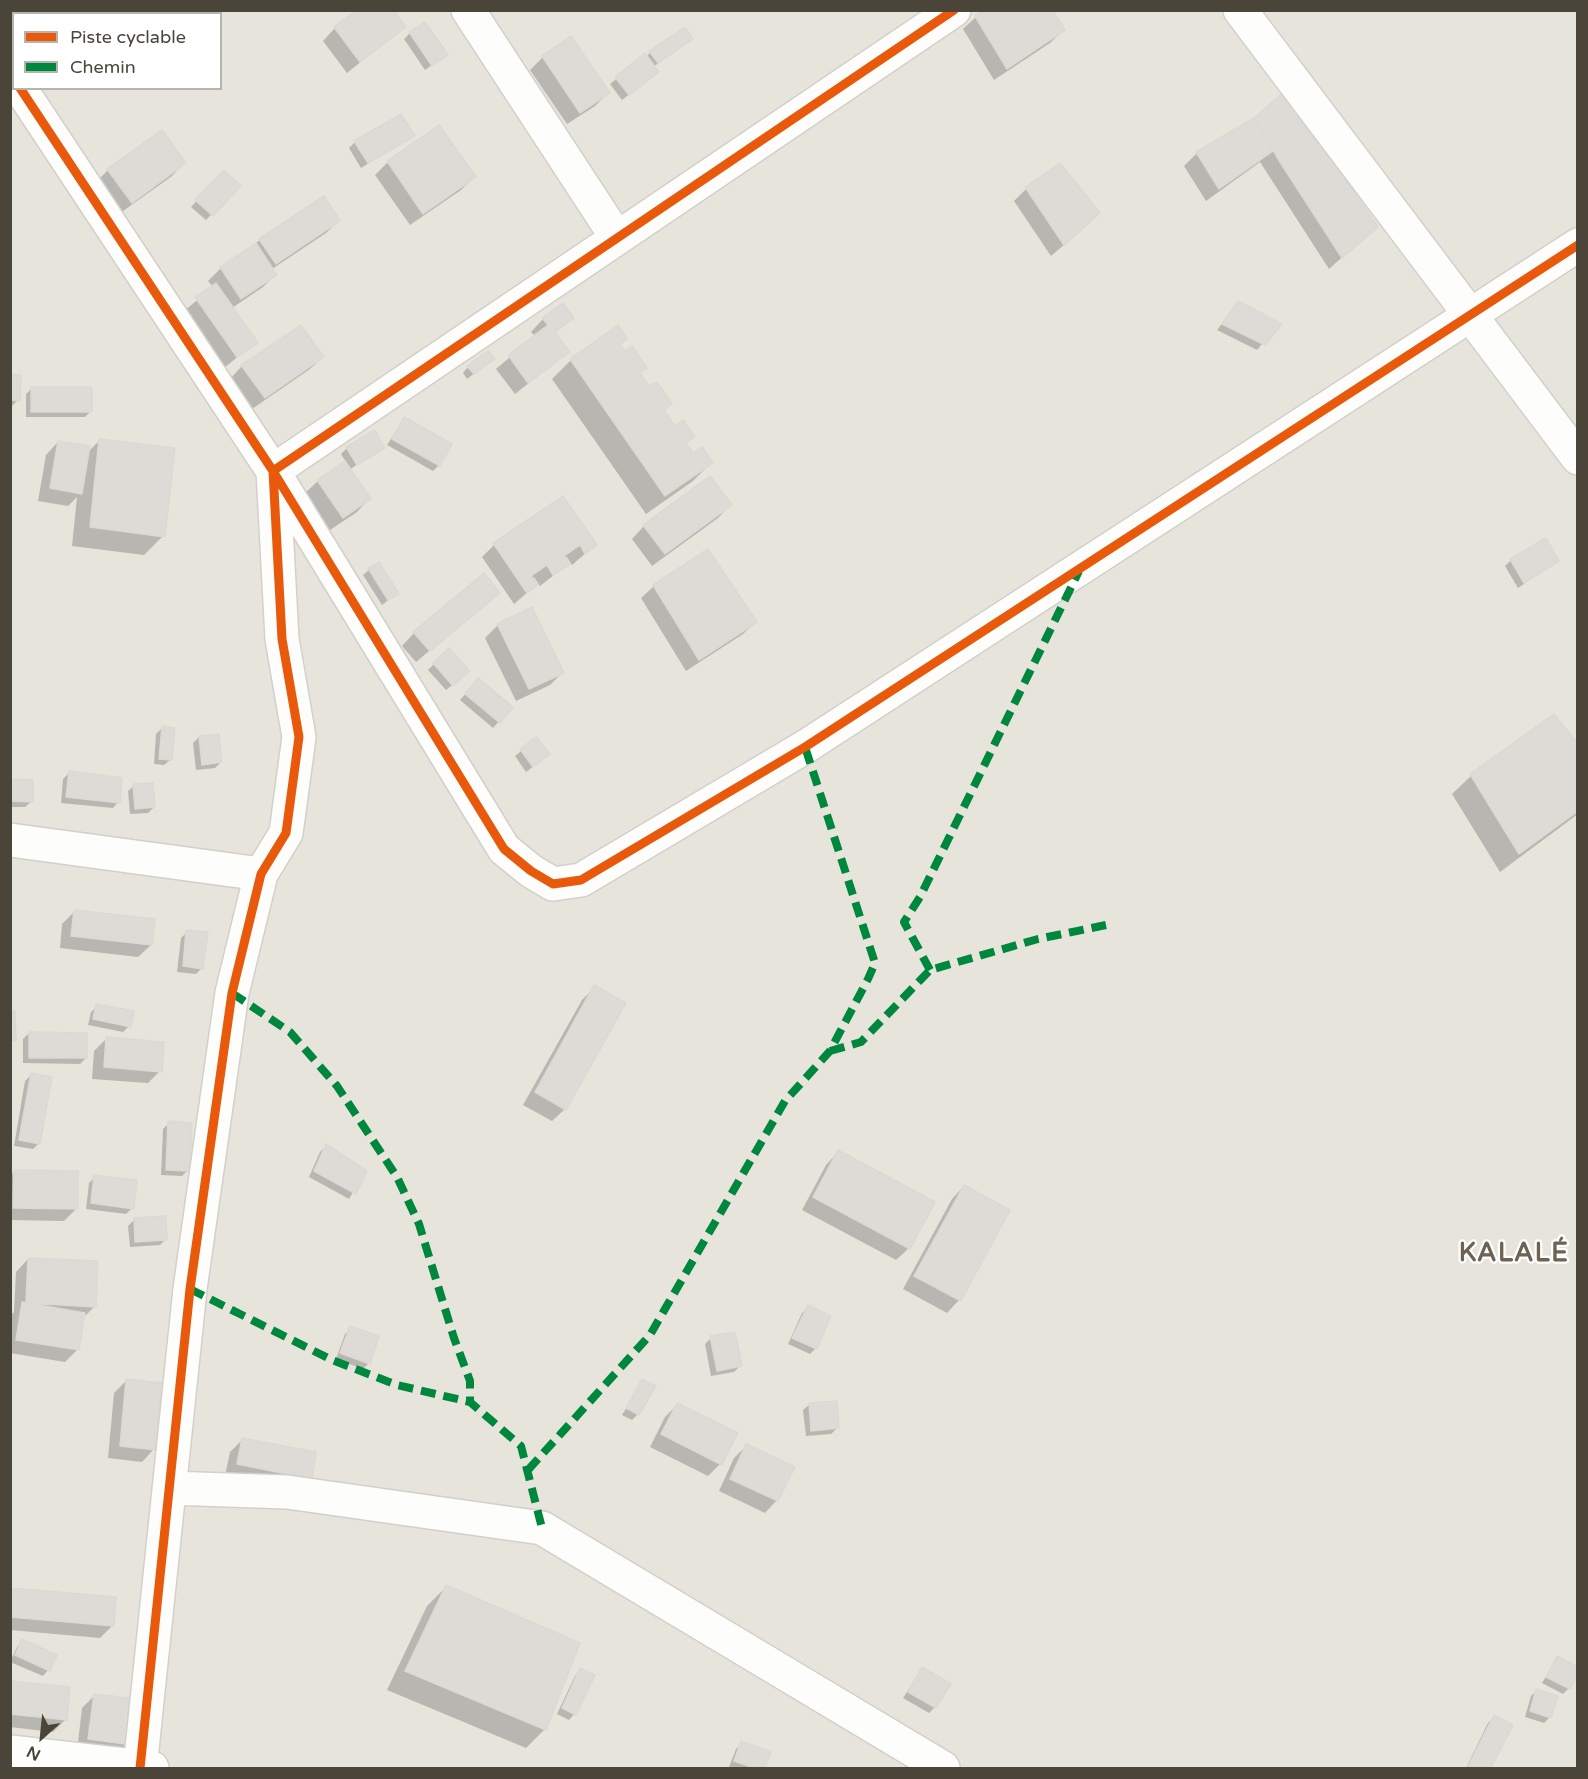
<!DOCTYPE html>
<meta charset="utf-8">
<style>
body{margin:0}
#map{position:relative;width:1588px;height:1779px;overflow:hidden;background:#f4f2ee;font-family:"Varela Round",sans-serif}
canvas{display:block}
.frame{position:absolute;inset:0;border:12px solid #4b4439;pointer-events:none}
.legend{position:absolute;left:12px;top:12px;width:210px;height:78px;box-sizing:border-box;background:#fff;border:2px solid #b7b4b0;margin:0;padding:8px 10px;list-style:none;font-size:18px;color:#4b4439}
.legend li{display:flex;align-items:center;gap:12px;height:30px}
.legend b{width:30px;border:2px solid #b7b4b0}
.north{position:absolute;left:12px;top:1707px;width:60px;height:60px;-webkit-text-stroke:4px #fff;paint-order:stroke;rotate:207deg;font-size:16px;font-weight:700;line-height:24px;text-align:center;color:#4b4439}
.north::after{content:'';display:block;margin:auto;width:21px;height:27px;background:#4b4439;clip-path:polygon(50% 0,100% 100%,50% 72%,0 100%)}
</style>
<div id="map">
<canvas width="1588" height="1779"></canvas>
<div class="frame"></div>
<ul class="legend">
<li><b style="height:8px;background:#e8590c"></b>Piste cyclable</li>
<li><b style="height:8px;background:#00873e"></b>Chemin</li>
</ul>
<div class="north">N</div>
</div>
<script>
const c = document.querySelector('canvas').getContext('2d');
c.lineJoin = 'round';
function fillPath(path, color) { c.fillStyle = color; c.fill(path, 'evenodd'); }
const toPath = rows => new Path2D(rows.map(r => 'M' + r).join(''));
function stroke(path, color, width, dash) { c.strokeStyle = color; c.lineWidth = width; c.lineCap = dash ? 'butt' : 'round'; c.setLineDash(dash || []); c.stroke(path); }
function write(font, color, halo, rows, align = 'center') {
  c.font = font + ' "Varela Round",sans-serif'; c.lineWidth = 4.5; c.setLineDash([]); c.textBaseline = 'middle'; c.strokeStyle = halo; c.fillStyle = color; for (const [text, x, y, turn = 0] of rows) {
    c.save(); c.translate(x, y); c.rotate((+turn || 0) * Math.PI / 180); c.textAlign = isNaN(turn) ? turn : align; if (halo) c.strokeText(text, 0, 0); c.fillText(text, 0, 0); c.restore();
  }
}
fillPath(toPath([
 [11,11,1577,11,1577,1768,11,1768],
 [14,14,220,14,220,88,14,88]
]), '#e7e4dc');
fillPath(toPath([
 [976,17,1063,30,1050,43,994,80,963,29],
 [404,27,347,73,323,41,335,28],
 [410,33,446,55,425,70,404,39],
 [570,38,608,93,595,106,567,124,530,70,543,57],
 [691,39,653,67,651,77,622,100,610,84,650,53],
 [1283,95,1376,227,1329,269,1260,162,1206,201,1184,166,1197,153,1255,119],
 [439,127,474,177,461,190,410,225,375,175,388,162],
 [413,136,361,168,349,148,355,142],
 [184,163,172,176,119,214,96,182,108,170],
 [1060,165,1086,226,1051,256,1014,201,1026,189],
 [224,172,239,186,206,220,191,207],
 [338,221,326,233,272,269,275,275,263,287,232,308,256,342,224,368,184,311,213,287,208,281,221,268,260,240],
 [1238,303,1279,324,1257,350,1217,330],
 [572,317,554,334,568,352,515,394,496,369,535,336,531,332,543,319],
 [618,328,619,345,625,353,645,368,639,374,674,428,693,436,685,445,693,455,712,462,693,481,646,514,552,379,571,360],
 [323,357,310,369,252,409,230,379,242,366],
 [493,359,467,379,463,373,468,367],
 [10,375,18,400,10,408],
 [32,388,91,411,85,417,26,417,26,394],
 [404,419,439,465,433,471,387,445],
 [99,441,163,536,144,555,72,546,77,497,68,506,38,501,46,455,58,442,87,453],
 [383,447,349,470,369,499,357,512,330,530,305,493,318,481,346,462,341,454,347,448],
 [563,498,595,545,572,565,567,557,564,559,568,564,540,586,534,577,531,579,536,585,514,604,482,557,494,545],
 [730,505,718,518,652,566,632,539,644,526],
 [1511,560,1557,561,1518,588,1505,566],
 [369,570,397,593,382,605,363,575],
 [654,586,755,622,743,634,686,671,641,598],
 [498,593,416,662,402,646,414,633],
 [531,609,562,673,550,685,516,701,485,638,498,625],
 [434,664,462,677,446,690,428,670],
 [473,686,511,708,493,728,460,700],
 [1554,716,1578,746,1578,814,1500,872,1452,794,1471,776],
 [162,728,170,760,164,765,154,764,156,734],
 [199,737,221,762,215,768,196,770,193,743],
 [536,739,542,760,526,772,515,756],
 [69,773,118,802,113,808,61,803,63,779],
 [10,780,31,802,25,807,10,807],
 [134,786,154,807,148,813,130,814,128,791],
 [75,911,151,945,138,957,60,948,62,924],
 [187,932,202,968,196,974,177,972,181,938],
 [595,987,565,1109,552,1121,523,1105,582,1000],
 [97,1006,129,1026,123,1032,88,1025,91,1012],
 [29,1033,86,1058,80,1064,23,1063,23,1039],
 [107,1038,160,1071,148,1083,92,1079,94,1051],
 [31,1075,39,1143,33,1149,14,1146,25,1081],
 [169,1123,188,1170,182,1176,161,1175,163,1129],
 [326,1146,365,1172,349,1199,309,1177,320,1152],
 [838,1152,909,1248,896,1260,802,1210,826,1165],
 [14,1172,77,1208,64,1221,10,1220,10,1176],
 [95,1177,132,1208,126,1214,86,1209,89,1183],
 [964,1186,1008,1210,959,1300,947,1313,903,1289,952,1199],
 [134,1220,166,1239,160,1245,130,1247,128,1226],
 [28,1259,95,1306,83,1318,78,1349,65,1362,10,1353,10,1316,14,1312,16,1272],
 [808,1307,816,1348,810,1354,788,1344,802,1313],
 [351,1328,369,1363,363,1369,336,1359,345,1334],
 [711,1338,740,1366,734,1372,711,1376,705,1344],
 [127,1380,154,1449,142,1462,108,1458,114,1393],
 [643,1381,638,1414,632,1420,622,1415],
 [678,1404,720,1464,708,1476,650,1447,665,1417],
 [809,1405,837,1428,831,1434,806,1436,803,1410],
 [242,1440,310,1478,298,1490,225,1476,230,1452],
 [746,1446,777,1500,765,1513,719,1491,734,1458],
 [446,1587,545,1729,526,1748,387,1690,427,1606],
 [10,1590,113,1625,100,1638,10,1630],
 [22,1641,48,1670,43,1676,10,1662,17,1647],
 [1557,1658,1569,1688,1563,1694,1542,1683],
 [922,1669,935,1707,929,1713,903,1698],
 [581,1670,574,1714,569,1720,557,1714,575,1676],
 [10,1682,66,1719,53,1732,10,1727],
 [1537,1690,1550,1717,1544,1723,1525,1717,1531,1696],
 [94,1696,131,1744,119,1756,77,1751,82,1708],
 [1494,1717,1511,1725,1490,1768,1466,1768,1488,1723],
 [742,1743,769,1753,764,1768,729,1767,736,1749]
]), '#0003');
const building = toPath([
 [357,10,394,10,406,27,360,62,334,27,357,10],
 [983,10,1052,10,1065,30,1007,69,975,16,983,10],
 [425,22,448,55,432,66,409,32,425,22],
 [685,27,693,39,658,63,649,51,685,27],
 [571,36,610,93,580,113,542,56,571,36],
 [645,53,659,72,629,95,615,77,645,53],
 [1283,93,1315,136,1280,162,1254,118,1283,93],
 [401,114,415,136,368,163,354,141,401,114],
 [1254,118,1273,151,1219,189,1196,152,1254,118],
 [439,125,476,177,423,214,387,161,439,125],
 [162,130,186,163,132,203,107,169,162,130],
 [1315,136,1378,227,1342,258,1280,162,1315,136],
 [1060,163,1100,213,1064,245,1025,187,1060,163],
 [224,170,241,186,213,216,195,200,224,170],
 [324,196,340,221,276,264,259,239,324,196],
 [256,243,277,275,241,299,220,267,256,243],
 [216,283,258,343,237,357,195,297,216,283],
 [1238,301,1282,324,1265,345,1222,324,1238,301],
 [563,303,574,318,555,332,570,352,528,383,508,355,548,325,542,318,563,303],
 [301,325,324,357,265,398,241,365,301,325],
 [618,325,627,339,620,344,625,351,632,346,647,368,640,373,649,386,657,382,672,404,664,410,675,426,683,420,695,437,686,443,693,453,702,447,713,463,665,496,570,359,618,325],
 [488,351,495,359,474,374,467,366,488,351],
 [10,374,21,375,20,401,10,400,10,374],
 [31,387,92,387,92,412,31,412,31,387],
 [404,417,452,444,440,466,392,439,404,417],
 [375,430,385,448,357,465,346,447,375,430],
 [99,439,175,448,165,537,90,527,99,439],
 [58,441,90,446,82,494,50,488,58,441],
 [345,461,371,499,343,518,317,480,345,461],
 [710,476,732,505,665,554,643,525,710,476],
 [563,496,597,545,585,554,580,545,564,556,570,564,553,575,547,565,531,576,538,585,527,593,493,543,563,496],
 [1546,538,1559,561,1524,583,1510,559,1546,538],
 [708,549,757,622,699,660,653,585,708,549],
 [379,562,399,594,388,600,368,568,379,562],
 [484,573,500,593,430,651,413,632,484,573],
 [532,607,564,673,529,689,497,624,532,607],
 [449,648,470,671,453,686,433,663,449,648],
 [478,678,513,707,500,723,465,694,478,678],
 [1554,714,1578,744,1578,811,1519,854,1470,774,1554,714],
 [162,726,175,728,172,760,159,759,162,726],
 [219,734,222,762,202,765,199,736,219,734],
 [536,737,550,754,533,767,520,749,536,737],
 [69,771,122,778,120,803,66,797,69,771],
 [10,779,33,780,33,802,10,801,10,779],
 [153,783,155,807,135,809,133,784,153,783],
 [74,910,155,919,152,945,71,936,74,910],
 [186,930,208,932,203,969,183,966,186,930],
 [594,985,626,1003,566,1110,535,1092,594,985],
 [96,1004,134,1011,131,1027,93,1019,96,1004],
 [10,1011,15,1011,16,1041,10,1041,10,1011],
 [29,1032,87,1033,87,1058,29,1058,29,1032],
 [106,1037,164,1042,162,1072,104,1067,106,1037],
 [31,1073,52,1077,40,1144,19,1140,31,1073],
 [168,1121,192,1123,190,1171,166,1170,168,1121],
 [326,1144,367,1171,356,1194,314,1171,326,1144],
 [838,1150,935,1202,910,1249,813,1197,838,1150],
 [14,1170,78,1171,78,1209,13,1208,14,1170],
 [94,1175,137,1180,134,1209,91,1203,94,1175],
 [964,1185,1010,1210,961,1301,914,1276,964,1185],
 [166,1216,167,1240,135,1242,134,1218,166,1216],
 [28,1258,98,1261,96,1307,26,1303,28,1258],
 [22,1302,85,1313,79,1350,16,1340,22,1302],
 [808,1305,831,1316,817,1349,792,1338,808,1305],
 [350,1326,379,1336,370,1364,340,1353,350,1326],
 [735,1332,742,1366,717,1371,710,1336,735,1332],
 [126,1379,162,1383,156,1450,120,1446,126,1379],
 [642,1379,656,1386,639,1415,626,1408,642,1379],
 [837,1401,839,1428,811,1431,809,1403,837,1401],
 [677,1403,738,1433,722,1465,661,1434,677,1403],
 [242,1438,316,1452,312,1479,237,1464,242,1438],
 [746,1444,795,1467,778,1501,730,1479,746,1444],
 [446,1585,580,1643,546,1730,405,1671,446,1585],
 [10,1588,116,1597,114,1626,10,1617,10,1588],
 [22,1639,57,1655,50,1671,15,1655,22,1639],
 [1557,1656,1578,1667,1578,1675,1570,1689,1546,1677,1557,1656],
 [922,1667,951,1684,936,1708,908,1692,922,1667],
 [580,1668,595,1675,576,1715,562,1708,580,1668],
 [10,1681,70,1687,67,1720,10,1714,10,1681],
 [1536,1689,1558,1696,1551,1718,1530,1711,1536,1689],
 [94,1694,138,1699,133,1745,88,1739,94,1694],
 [1494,1715,1513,1725,1491,1768,1467,1768,1494,1715],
 [741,1741,771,1752,765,1768,754,1768,734,1761,741,1741]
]);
fillPath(building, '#dedbd6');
stroke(building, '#dcd9d4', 1.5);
const minor = toPath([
 [468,10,617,238],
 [1240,10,1578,458],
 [20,88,273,471,504,849,531,871,553,884,581,880,805,747,1578,245],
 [10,840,261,874],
 [169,1488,287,1492,542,1528,943,1768],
 [10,1752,152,1768],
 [140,1768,190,1289,232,993,261,874,286,833,299,737,282,639,273,471,954,10]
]);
stroke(minor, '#d2d0cb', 36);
stroke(minor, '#fdfdfc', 33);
stroke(toPath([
 [930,970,904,922,920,897,1079,571],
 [232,993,290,1032,337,1086,397,1177,419,1224,454,1338,470,1381,470,1402],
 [830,1051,861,1042,930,970,1038,939,1106,925],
 [190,1289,332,1360,397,1385,470,1402,521,1446,542,1528],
 [528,1470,650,1335,785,1101,830,1051,868,979,875,963,805,747]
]), '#00873e', 8, [15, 8]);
stroke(toPath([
 [20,88,273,471,504,849,531,871,553,884,581,880,805,747,1578,245],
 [140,1768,190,1289,232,993,261,874,286,833,299,737,282,639,273,471,954,10]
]), '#e8590c', 9);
c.letterSpacing = '1.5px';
write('bold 26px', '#6e6250', '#fff', [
 ["KALALÉ",1514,1254]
]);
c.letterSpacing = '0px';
</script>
